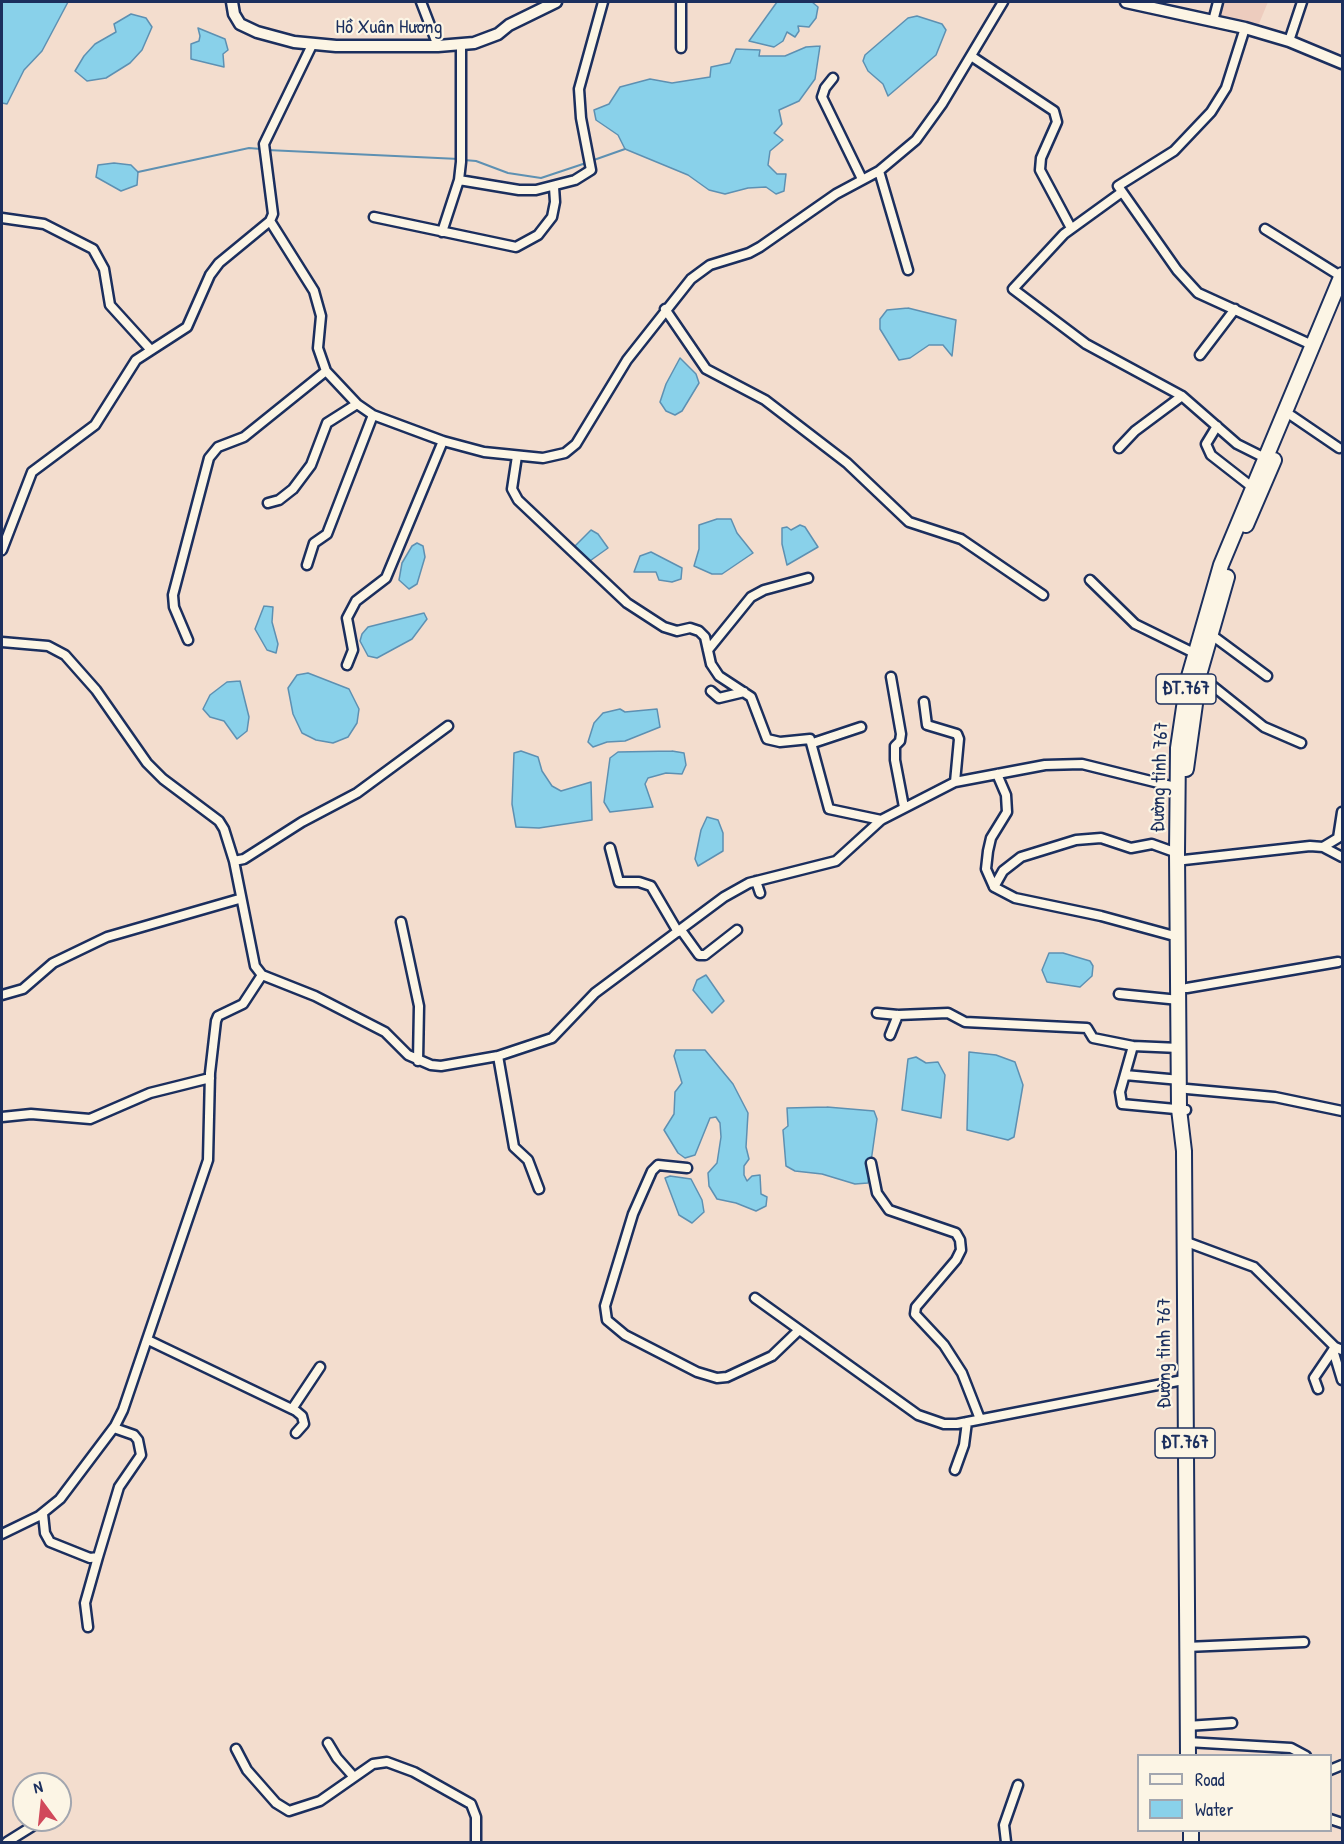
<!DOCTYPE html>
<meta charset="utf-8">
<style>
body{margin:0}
#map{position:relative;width:1344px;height:1844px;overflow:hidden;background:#f3ddce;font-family:"Patrick Hand",sans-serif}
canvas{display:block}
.frame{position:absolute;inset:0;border:3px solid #1b2f5e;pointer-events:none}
.legend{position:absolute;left:1137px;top:1754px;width:195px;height:78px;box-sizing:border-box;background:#fcf5e5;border:2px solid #a2a6af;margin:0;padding:8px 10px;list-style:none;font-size:18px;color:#1b2f5e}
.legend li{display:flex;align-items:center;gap:12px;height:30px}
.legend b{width:30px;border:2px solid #a2a6af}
.north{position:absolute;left:12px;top:1772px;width:60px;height:60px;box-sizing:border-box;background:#fcf5e5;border:2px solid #a2a6af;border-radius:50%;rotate:345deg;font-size:16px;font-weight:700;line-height:24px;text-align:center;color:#1b2f5e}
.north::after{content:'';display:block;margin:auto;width:21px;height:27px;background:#d1495b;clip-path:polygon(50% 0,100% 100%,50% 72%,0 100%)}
</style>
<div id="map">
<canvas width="1344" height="1844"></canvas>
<div class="frame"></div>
<ul class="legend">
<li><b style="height:8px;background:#fcf5e5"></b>Road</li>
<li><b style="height:16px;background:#89d1ea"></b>Water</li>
</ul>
<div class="north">N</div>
</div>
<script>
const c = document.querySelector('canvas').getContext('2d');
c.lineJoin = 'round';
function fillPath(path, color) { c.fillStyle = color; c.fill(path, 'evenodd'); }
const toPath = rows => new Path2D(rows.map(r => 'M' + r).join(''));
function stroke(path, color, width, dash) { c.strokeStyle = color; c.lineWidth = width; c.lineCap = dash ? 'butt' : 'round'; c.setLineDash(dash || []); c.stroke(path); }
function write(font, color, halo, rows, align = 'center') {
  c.font = font + ' "Patrick Hand",sans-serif'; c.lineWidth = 4.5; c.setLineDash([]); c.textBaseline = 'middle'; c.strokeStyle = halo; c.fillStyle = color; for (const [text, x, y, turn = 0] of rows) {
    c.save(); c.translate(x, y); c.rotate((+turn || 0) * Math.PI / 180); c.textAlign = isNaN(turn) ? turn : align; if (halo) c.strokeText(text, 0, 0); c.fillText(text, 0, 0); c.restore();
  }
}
fillPath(toPath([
 [1221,2,1268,2,1258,26,1217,17]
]), '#edccbe');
const water = toPath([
 [2,2,68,2,42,51,24,70,7,104,2,103,2,2],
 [777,2,812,2,818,7,816,18,809,27,798,26,799,31,795,37,787,32,783,41,774,47,749,41,777,2],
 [131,14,146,18,152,27,142,50,130,63,106,78,87,81,75,71,84,56,95,44,116,32,114,24,131,14],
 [917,16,942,24,946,30,936,55,888,96,883,84,868,71,863,61,865,55,908,18,917,16],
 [198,28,225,39,228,50,223,54,224,67,191,59,191,44,199,41,200,36,198,28],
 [820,46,815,79,799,101,779,110,782,124,774,133,783,140,770,151,768,165,777,174,786,174,784,191,776,194,766,187,748,188,725,194,709,190,688,175,625,149,618,135,596,120,594,110,609,104,620,87,650,79,672,83,710,77,711,67,730,63,736,49,760,50,759,56,785,56,806,47,820,46],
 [114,163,131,165,138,172,137,185,121,191,96,177,98,165,114,163],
 [908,308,956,320,952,356,943,345,929,345,910,358,899,360,880,329,880,319,887,310,908,308],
 [680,358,696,374,699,383,682,411,675,415,666,411,660,402,666,384,680,358],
 [717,519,731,519,737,533,753,553,722,574,712,574,694,566,699,549,699,525,717,519],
 [800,525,805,527,818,547,787,565,782,544,782,528,787,527,791,530,800,525],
 [591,530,598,534,608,548,587,563,574,547,591,530],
 [417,543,423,546,425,557,417,584,409,589,399,580,402,563,412,546,417,543],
 [651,552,682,568,681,579,672,582,659,580,656,572,634,572,640,556,651,552],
 [264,606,273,607,272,622,278,644,276,653,267,650,255,629,264,606],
 [424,613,427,619,412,639,377,658,368,656,360,641,362,634,368,627,424,613],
 [308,673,349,689,359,709,357,723,348,737,333,743,316,740,302,733,293,714,288,688,297,675,308,673],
 [240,681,249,717,247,731,237,739,224,721,210,717,203,709,210,695,227,682,240,681],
 [620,709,625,712,657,709,660,727,625,741,607,742,593,747,588,742,594,723,603,713,620,709],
 [521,751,538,757,542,771,552,786,561,791,591,782,592,820,539,828,516,827,512,804,514,753,521,751],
 [672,751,684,753,686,765,682,774,666,773,648,778,645,784,653,807,610,812,604,802,610,758,618,752,672,751],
 [707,817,718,820,723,833,723,851,698,866,695,859,701,830,707,817],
 [1049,953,1063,953,1090,961,1093,966,1092,976,1080,987,1047,982,1042,970,1049,953],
 [706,975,724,1001,712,1013,693,990,697,980,706,975],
 [676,1050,705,1050,733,1084,748,1113,746,1147,749,1159,744,1166,744,1175,747,1181,752,1176,760,1175,761,1194,767,1197,766,1206,756,1211,736,1203,717,1199,709,1186,708,1173,717,1163,721,1137,720,1123,716,1117,710,1118,695,1155,685,1158,678,1153,664,1130,674,1114,675,1092,682,1083,674,1056,676,1050],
 [969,1052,996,1055,1015,1062,1023,1085,1014,1137,1008,1140,967,1130,969,1052],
 [916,1057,926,1063,938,1062,945,1075,941,1118,902,1110,908,1059,916,1057],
 [827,1107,874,1111,877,1119,868,1183,855,1184,822,1174,795,1171,786,1166,783,1130,788,1126,787,1108,827,1107],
 [670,1176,691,1179,702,1200,704,1212,692,1223,679,1215,665,1178,670,1176]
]);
fillPath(water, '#89d1ea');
stroke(water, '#5d90b2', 1.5);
stroke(toPath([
 [267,150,459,159],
 [464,160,476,161,508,173,541,178,586,163],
 [591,161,625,149],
 [138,172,249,148,261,149]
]), '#5d90b2', 2);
const minor = toPath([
 [421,2,438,46],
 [1213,21,1218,2],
 [1245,28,1226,88,1211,112,1174,151,1118,186,1177,270,1198,293,1312,345],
 [1289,41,1302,2],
 [681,48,681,2],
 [971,56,1054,111,1057,122,1041,158,1040,170,1071,228],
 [833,78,825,88,822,97,862,179],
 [879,171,908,270],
 [459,180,519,190,536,190,575,180,591,170,581,118,579,89,603,2],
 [1122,192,1064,234,1013,289,1086,344,1182,396,1237,444,1265,458],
 [374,217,516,247,538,235,552,217,555,202,554,187],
 [2,218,44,224,93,249,104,269,110,305,150,349],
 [270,221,314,291,321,316,318,348,326,371,357,404,373,415,443,441,484,452,543,458,565,453,576,444,627,360,691,279,710,265,749,253,760,247,836,194,879,171,916,140,942,104,1003,2],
 [1265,229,1342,277],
 [442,232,459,180,461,162,461,45],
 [665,309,706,369,765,400,847,463,909,522,961,539,1043,595],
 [1200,355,1235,309],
 [1292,416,1339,448],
 [1217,426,1206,444,1211,455,1252,487],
 [1119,448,1135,431,1182,396],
 [517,456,512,489,518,500,627,603,664,627,677,631,690,628,699,631,705,637,711,664,719,676,751,697,767,739,780,742,810,739,829,809,881,820],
 [268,503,279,500,293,489,311,465,327,423,357,404],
 [2,550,32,472,95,425,136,360,187,327,210,275,219,263,270,221,273,214,264,144,312,45],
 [307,565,314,543,327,534,373,415],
 [1090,580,1135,624,1194,653],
 [1209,633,1267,676],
 [188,640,174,607,173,595,209,458,218,447,244,437,326,371],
 [2,642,48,646,65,655,96,690,147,763,163,779,219,821,224,829,234,861,255,966,262,975,315,996,385,1032,408,1055,431,1065,441,1066,498,1056,552,1038,595,993,724,897,749,883,836,861,881,820,955,782,1045,765,1082,764,1179,788],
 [708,650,751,597,764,590,808,578],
 [347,665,353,650,347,618,356,601,386,578,443,441],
 [1199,675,1264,727,1301,743],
 [891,677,901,734,900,741,895,746,895,760,904,807],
 [711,691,719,698,744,692],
 [924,702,927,725,957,734,959,739,955,782],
 [813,743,861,727],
 [997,774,1006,795,1007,812,991,838,988,851,986,869,994,887,1015,898,1101,916,1178,937],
 [1323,847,1338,838,1342,812],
 [610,848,619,882,639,882,651,886,678,932],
 [1184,860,1310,846,1323,847,1342,857],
 [234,861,244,859,302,822,357,793,448,726],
 [756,881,760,893],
 [994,887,1003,871,1021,857,1076,840,1101,838,1131,848,1152,844,1177,853],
 [401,922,419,1006,418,1061],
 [681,930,699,955,705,955,737,930],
 [1187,988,1338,962],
 [1119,994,1179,1000],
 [2,995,23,989,53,963,107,937,239,899],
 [877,1013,898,1015,948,1013,965,1022,1087,1028,1093,1038,1133,1046,1179,1048],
 [890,1035,898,1015],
 [1133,1046,1120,1092,1122,1104,1186,1110],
 [498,1056,514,1147,528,1160,539,1189],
 [1125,1075,1180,1080],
 [1187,1089,1275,1097,1342,1111],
 [2,1117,31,1114,90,1119,150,1093,210,1078],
 [871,1163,877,1193,889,1210,956,1233,960,1240,961,1250,956,1260,916,1307,915,1314,944,1345,962,1373,980,1419],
 [687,1168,658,1165,652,1171,633,1214,605,1306,607,1320,625,1335,697,1372,717,1378,727,1377,772,1356,799,1330],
 [1184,1241,1254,1267,1335,1347,1342,1350],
 [755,1298,918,1415,944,1424,957,1424,1183,1380],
 [148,1340,296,1411,302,1416,304,1424,296,1433],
 [1333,1350,1342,1380],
 [1318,1389,1314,1378,1335,1347],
 [292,1409,320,1367],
 [955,1470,964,1445,967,1422],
 [43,1514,45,1533,50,1542,90,1558,98,1557,119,1487,141,1455,138,1440,134,1435,114,1428],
 [2,1534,39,1516,60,1499,115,1426,123,1410,208,1160,210,1073,216,1021,218,1016,243,1004,262,975],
 [88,1627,85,1603,98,1557],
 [1186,1647,1304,1642],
 [1187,1726,1232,1723],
 [1187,1742,1291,1748,1306,1756],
 [328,1743,337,1758,353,1776],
 [236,1749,247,1770,276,1803,289,1811,320,1801,373,1764,387,1762,414,1772,471,1804,476,1817,476,1842],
 [1330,1770,1342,1765],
 [1330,1819,1342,1823],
 [7,1842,39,1822],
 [1006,1842,1004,1825,1018,1785]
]);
const tertiary = toPath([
 [232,2,234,14,240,24,257,32,294,42,336,46,438,46,474,43,498,34,509,25,556,2],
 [1126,2,1245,28,1289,41,1342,63]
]);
const primary = toPath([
 [1246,525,1274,460],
 [1186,769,1199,675,1227,577],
 [1188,1756,1184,1151,1179,1109,1177,853,1178,748,1188,680,1221,565,1342,275],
 [1191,1842,1191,1830]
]);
stroke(minor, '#1b2f5e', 13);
stroke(tertiary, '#1b2f5e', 15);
stroke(primary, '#1b2f5e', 18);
stroke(minor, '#fcf5e5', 8);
stroke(tertiary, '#fcf5e5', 10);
stroke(primary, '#fcf5e5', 14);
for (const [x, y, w] of [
 [1186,689,60],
 [1185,1443,60]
]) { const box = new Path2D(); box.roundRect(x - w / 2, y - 15, w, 30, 4.5); c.fillStyle = '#fcf5e5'; c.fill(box); stroke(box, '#1b2f5e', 1.5); }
write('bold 18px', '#1b2f5e', null, [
 ["ĐT.767",1186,689],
 ["ĐT.767",1185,1443]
]);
write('20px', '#1b2f5e', '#fcf5e5', [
 ["Hồ Xuân Hương",389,28],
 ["Đường tỉnh 767",1160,777,-88],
 ["Đường tỉnh 767",1165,1353,-90]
]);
</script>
